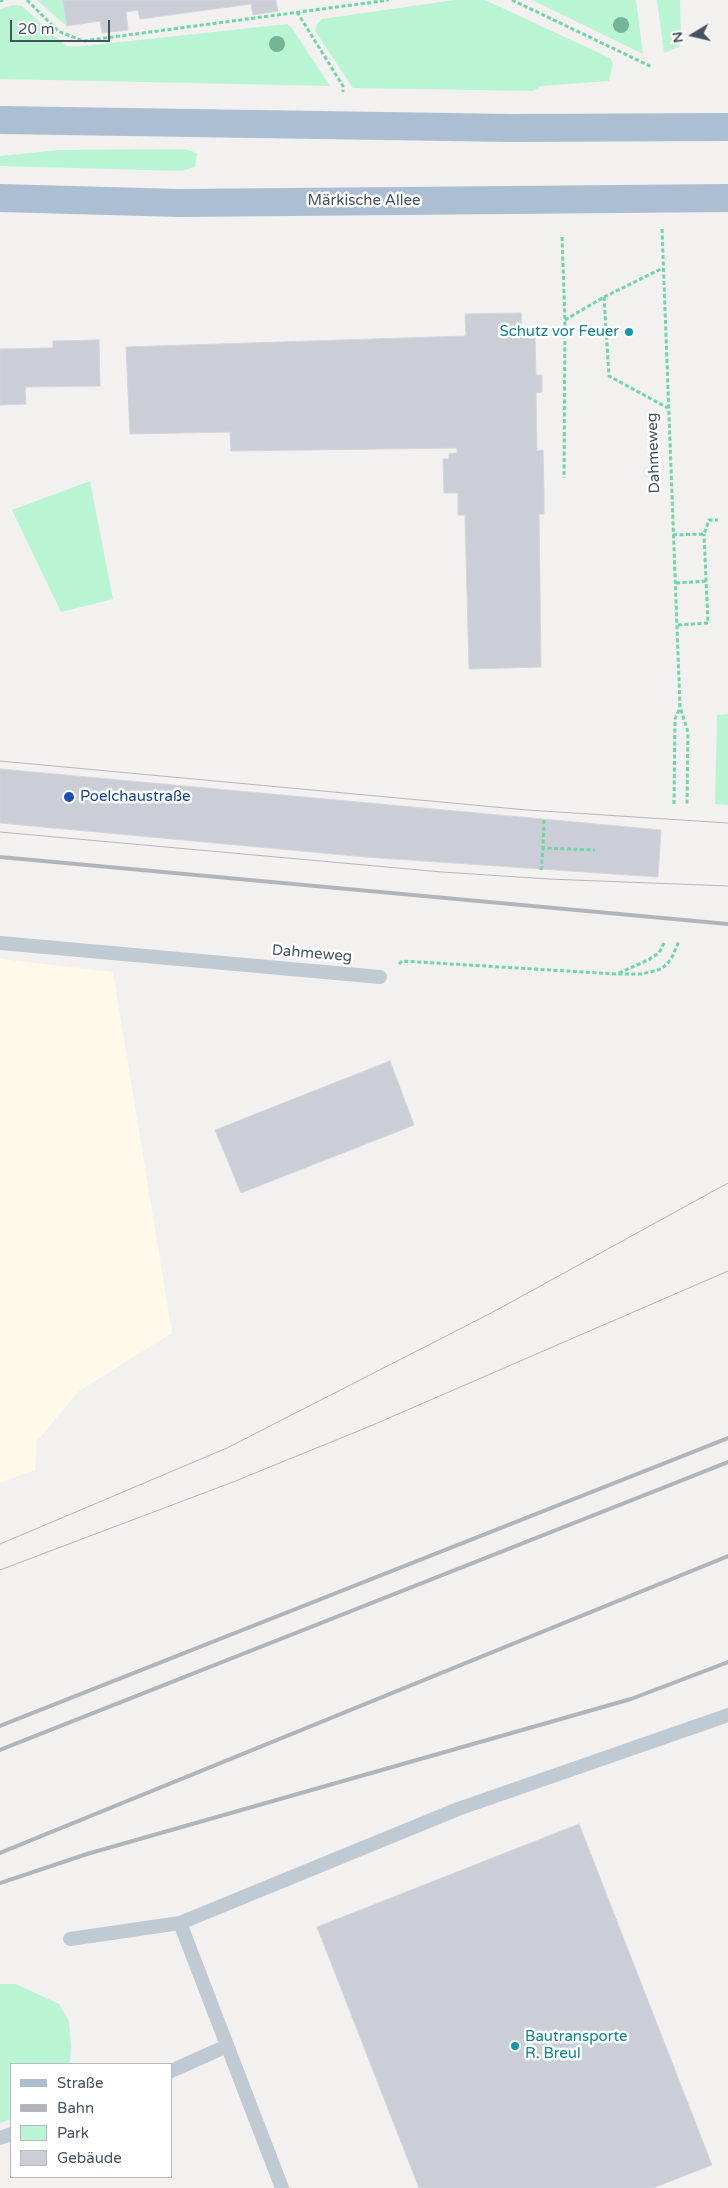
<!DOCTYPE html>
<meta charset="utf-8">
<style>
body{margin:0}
#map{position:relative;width:728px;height:2188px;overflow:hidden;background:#f3f0f0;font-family:"Varela Round",sans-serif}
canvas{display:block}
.legend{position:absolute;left:10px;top:2063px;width:162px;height:115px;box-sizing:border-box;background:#fff;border:1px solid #b5babf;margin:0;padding:6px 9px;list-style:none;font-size:15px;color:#455260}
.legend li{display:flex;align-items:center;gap:10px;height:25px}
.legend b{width:25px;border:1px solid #b5babf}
.north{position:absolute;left:668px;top:10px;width:50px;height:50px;-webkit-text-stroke:4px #fff;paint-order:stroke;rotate:261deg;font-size:14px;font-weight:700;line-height:20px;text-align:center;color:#455260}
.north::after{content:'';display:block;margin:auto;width:18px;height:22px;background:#455260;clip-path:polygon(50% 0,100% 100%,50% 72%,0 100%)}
.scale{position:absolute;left:10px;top:20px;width:100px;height:22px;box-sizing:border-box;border:2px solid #455260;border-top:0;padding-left:6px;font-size:15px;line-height:18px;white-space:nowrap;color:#455260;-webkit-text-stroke:4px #fff;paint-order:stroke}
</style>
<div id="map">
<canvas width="728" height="2188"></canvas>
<ul class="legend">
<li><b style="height:6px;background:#acbed2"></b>Straße</li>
<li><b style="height:6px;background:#b1b5bb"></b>Bahn</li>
<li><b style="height:14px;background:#baf5d3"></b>Park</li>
<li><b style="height:14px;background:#cbced6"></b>Gebäude</li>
</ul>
<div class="north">N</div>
<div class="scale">20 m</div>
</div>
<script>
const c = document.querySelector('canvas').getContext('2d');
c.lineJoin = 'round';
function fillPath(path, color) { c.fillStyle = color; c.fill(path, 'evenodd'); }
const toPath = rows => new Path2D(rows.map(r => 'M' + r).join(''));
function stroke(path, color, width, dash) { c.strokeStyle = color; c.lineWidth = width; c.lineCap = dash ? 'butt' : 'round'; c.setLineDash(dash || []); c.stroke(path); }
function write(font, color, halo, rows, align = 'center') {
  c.font = font + ' "Varela Round",sans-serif'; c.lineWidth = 5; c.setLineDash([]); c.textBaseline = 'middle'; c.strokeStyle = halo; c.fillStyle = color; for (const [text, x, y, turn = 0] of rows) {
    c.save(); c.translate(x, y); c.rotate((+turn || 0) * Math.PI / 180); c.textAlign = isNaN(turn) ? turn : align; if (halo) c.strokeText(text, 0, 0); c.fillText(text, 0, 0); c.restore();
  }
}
fillPath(toPath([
 [0,959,113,972,172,1333,79,1391,37,1441,35,1470,0,1483]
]), '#fef9e8');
fillPath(toPath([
 [37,0,63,0,67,26,56,17],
 [455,0,485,0,610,58,613,63,609,81,541,86,533,91,353,88,315,31,317,24,322,19],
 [532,0,636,0,643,54],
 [657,0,680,0,681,41,679,47,664,53],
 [13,5,22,6,66,46,84,46,287,24,292,28,330,86,0,79,0,9],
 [185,149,197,153,195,167,182,171,0,166,0,156,59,150],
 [90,481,113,599,61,612,12,510],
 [728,714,728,805,715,804,717,715],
 [0,1984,16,1984,59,2004,69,2021,71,2046,70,2064,11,2064,11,2119,0,2123]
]), '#baf5d3');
const building = toPath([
 [63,0,276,0,278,11,253,15,251,4,140,19,138,10,126,12,128,30,102,33,100,21,67,26,63,0],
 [521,313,522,335,535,335,536,375,542,375,542,392,536,393,537,451,543,450,544,490,544,514,539,514,541,667,469,669,465,515,458,515,458,493,444,493,443,459,449,459,449,454,457,453,457,448,231,451,230,432,130,434,126,347,466,336,465,314,521,313],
 [99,340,100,386,25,387,26,404,0,405,0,349,53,348,53,341,99,340],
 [0,769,661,830,658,877,366,857,0,823,0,769],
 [390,1061,414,1125,241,1193,215,1130,390,1061],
 [579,1824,712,2165,653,2188,419,2188,317,1927,579,1824]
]);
fillPath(building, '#cbced6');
stroke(building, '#d3d5dc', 1);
stroke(toPath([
 [27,0,58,31,83,41,389,0],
 [512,0,652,67],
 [0,1,3,0],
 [297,12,343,86,343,92],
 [662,229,680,707,688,732,687,804],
 [562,237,565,320,564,478],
 [604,297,609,376,668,408],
 [565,320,604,297,663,268],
 [673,535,704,534,709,520,718,520],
 [676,583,707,581],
 [678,625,708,623,704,534],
 [674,804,675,719,680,708],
 [544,820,543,848,595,850],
 [541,870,543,848],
 [399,964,402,961,616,974,642,974,661,969,667,964,672,957,679,941],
 [619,973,648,960,659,953,665,941]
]), '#6dd7a7', 3, [4, 2.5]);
stroke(toPath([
 [0,943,380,977],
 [180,1923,282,2188],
 [70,1939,180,1923,458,1809,728,1715],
 [171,2071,227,2046],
 [0,2138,11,2134]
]), '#bfcad3', 14);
stroke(toPath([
 [0,120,511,128,728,127],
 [0,198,180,203,728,198]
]), '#acbed2', 28);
stroke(toPath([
 [0,761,527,810,728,823],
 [0,832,442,872,548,879,728,886],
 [0,1544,227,1448,493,1312,728,1183],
 [0,1570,233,1482,368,1427,728,1271]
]), '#b1b5bb', 1);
stroke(toPath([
 [0,857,728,924],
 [0,1726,728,1438],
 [0,1750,728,1462],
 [0,1853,728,1556],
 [0,1883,87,1854,631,1699,728,1662]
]), '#b1b5bb', 4);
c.fillStyle = '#74b597';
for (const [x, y] of [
 [621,25],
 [277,44]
]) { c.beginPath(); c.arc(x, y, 8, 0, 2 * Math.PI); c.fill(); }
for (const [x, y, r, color] of [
 [629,332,5,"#0f9aa8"],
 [69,797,6,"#1a4fb4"],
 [515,2046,5,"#0f9aa8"]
]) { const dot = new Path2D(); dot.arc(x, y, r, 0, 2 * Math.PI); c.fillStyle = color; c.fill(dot); stroke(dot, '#fff', 2); }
write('15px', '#455260', '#fff', [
 ["Märkische Allee",364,201],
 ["Dahmeweg",654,453,-92],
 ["Dahmeweg",312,954,5]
]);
write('15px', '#0d838f', '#fff', [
 ["Schutz vor Feuer",619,332],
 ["Bautransporte",525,2037,"left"],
 ["R. Breul",525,2054,"left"]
], 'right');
write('15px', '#164399', '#fff', [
 ["Poelchaustraße",80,797]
], 'left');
</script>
